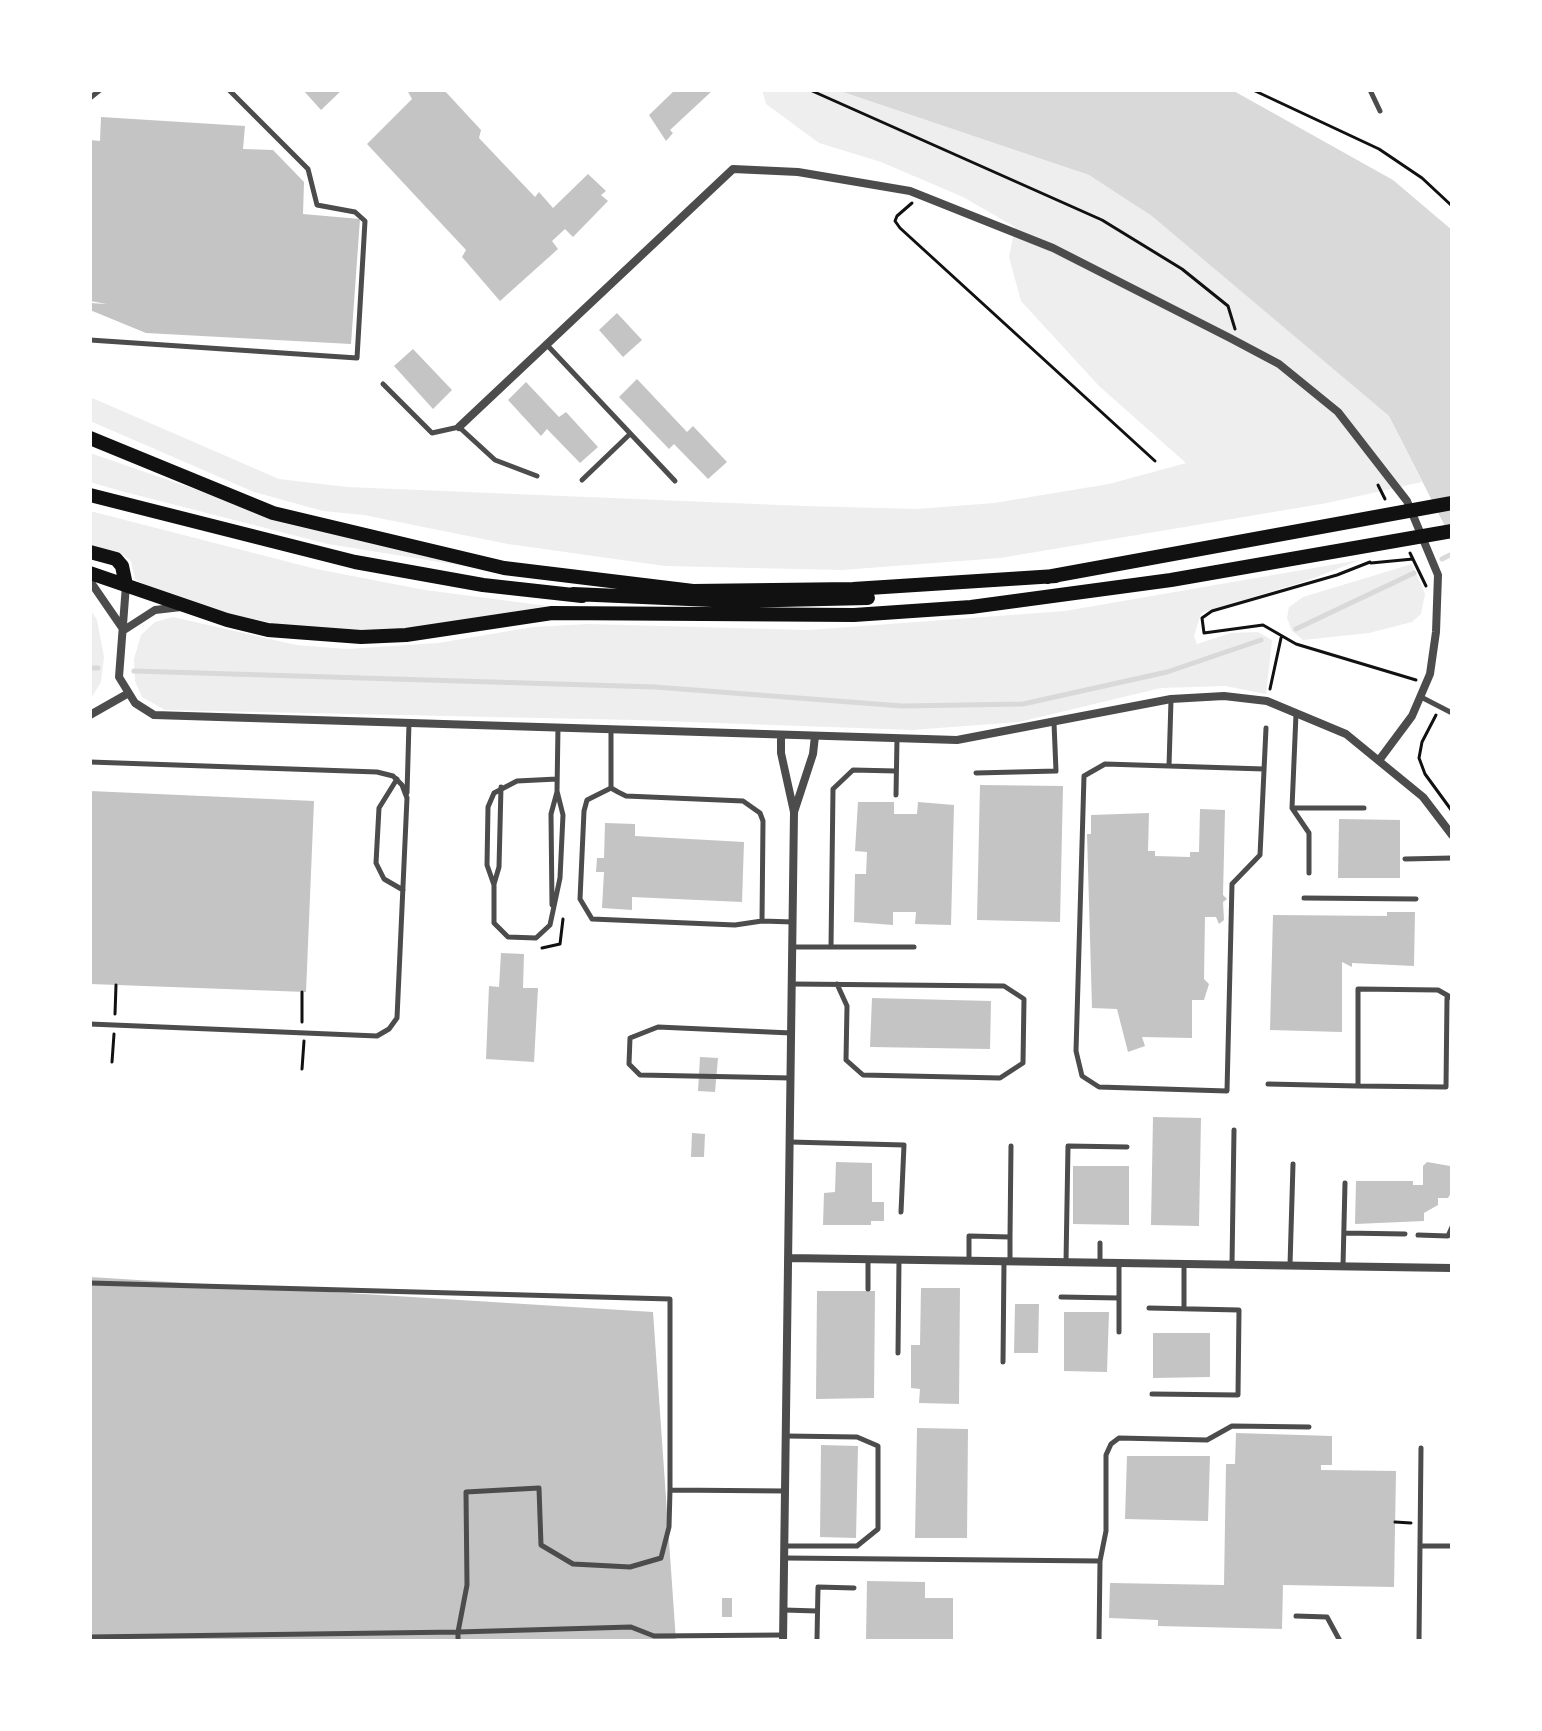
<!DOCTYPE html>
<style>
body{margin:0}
#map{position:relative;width:1542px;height:1731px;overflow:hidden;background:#fff;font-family:"Work Sans",sans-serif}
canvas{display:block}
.frame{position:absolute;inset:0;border:92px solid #fff;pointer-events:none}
</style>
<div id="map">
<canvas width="1542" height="1731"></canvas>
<div class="frame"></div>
</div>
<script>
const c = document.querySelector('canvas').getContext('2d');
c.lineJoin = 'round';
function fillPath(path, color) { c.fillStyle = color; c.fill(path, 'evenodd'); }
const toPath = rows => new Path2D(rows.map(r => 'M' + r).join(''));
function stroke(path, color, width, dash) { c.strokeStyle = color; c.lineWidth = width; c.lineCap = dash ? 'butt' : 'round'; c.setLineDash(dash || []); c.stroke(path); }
fillPath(toPath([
 [762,90,837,90,1089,175,1152,215,1389,416,1422,482,1327,503,1000,558,842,570,665,566,508,544,364,515,323,511,254,492,90,421,90,397,279,479,347,487,804,506,917,509,994,503,1109,484,1186,463,1099,386,1021,301,1009,257,1015,227,963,197,881,162,819,143,766,104],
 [90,453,287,521,570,583,328,544,117,490,90,482],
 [90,511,316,569,425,590,548,606,385,632,288,626,224,613,148,587,135,579,131,561,122,554,90,547],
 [1360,560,1306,581,1201,613,1194,636,1197,644,1231,633,1258,632,1272,640,1266,694,1225,686,1161,688,1019,722,912,730,635,720,165,710,142,697,135,681,134,659,141,635,155,622,173,617,296,645,347,649,438,643,533,627,589,624,808,630,1065,611],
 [1412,564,1425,594,1421,614,1412,622,1369,633,1303,640,1292,631,1287,618,1289,607,1303,597],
 [90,609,97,620,104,657,101,682,90,700]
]), '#eee');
fillPath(toPath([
 [837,90,1232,90,1393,180,1452,230,1452,540,1389,416,1152,216,1089,175]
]), '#d9d9d9');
stroke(toPath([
 [1442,559,1452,554],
 [1296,629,1414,573],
 [90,668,98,668],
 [134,671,655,687,902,706,1023,704,1167,672,1261,640]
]), '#d9d9d9', 5);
fillPath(toPath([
 [303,90,342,90,321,110],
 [407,90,444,90,481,130,479,138,535,197,539,192,553,208,588,174,606,191,601,195,608,201,573,237,565,229,552,241,558,249,500,301,462,257,466,250,367,144,412,99],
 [675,90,713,90,670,130,673,133,666,141,649,115],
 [101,117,245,126,243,149,273,150,304,182,303,214,360,219,351,344,146,333,90,310,90,303,107,304,90,301,90,140,100,141],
 [617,313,642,340,623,357,599,330],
 [413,349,452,390,433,409,394,366],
 [637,379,687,432,693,426,727,462,708,479,674,444,669,449,619,397],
 [526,382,559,417,566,412,598,447,580,463,547,429,541,436,508,400],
 [980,785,1063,786,1060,922,977,920],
 [90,791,314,801,306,992,90,984],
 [858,802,894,802,894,814,917,814,918,802,954,805,951,925,915,924,916,912,893,912,893,925,854,922,855,874,866,874,867,852,855,851],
 [1200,809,1225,810,1223,895,1227,899,1223,902,1224,920,1219,924,1216,917,1205,917,1204,979,1209,984,1204,1000,1192,1000,1192,1038,1142,1037,1145,1046,1128,1052,1117,1009,1092,1008,1087,834,1091,834,1091,815,1149,813,1148,851,1155,851,1155,856,1190,857,1190,852,1199,852],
 [1339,819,1400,820,1400,878,1338,878],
 [605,823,635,824,635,836,744,842,742,902,632,897,632,910,602,908,604,872,596,872,597,858,604,858],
 [1387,912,1415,912,1414,966,1352,963,1352,967,1342,962,1342,1032,1270,1030,1273,915,1387,916],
 [501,953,524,954,523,988,538,988,534,1062,486,1059,489,986,499,987],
 [872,998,991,1001,990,1049,870,1047],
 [700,1057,718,1058,715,1092,698,1091],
 [1153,1117,1201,1118,1199,1226,1151,1225],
 [692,1133,705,1134,704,1157,691,1157],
 [836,1162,872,1163,872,1202,884,1202,884,1221,871,1221,871,1225,823,1225,824,1193,835,1192],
 [1427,1162,1450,1166,1451,1193,1448,1198,1438,1198,1438,1205,1424,1213,1424,1221,1355,1224,1356,1181,1413,1181,1413,1185,1423,1185,1423,1166],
 [1073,1166,1129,1166,1129,1225,1073,1224],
 [90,1277,653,1312,676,1641,90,1641],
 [921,1288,960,1288,959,1404,919,1403,920,1389,911,1388,911,1345,920,1345],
 [817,1291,875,1291,874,1398,816,1399],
 [1015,1304,1039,1304,1038,1353,1014,1353],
 [1064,1312,1109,1312,1107,1372,1064,1371],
 [1153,1333,1210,1333,1210,1377,1153,1378],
 [917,1428,968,1429,967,1538,915,1538],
 [1236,1433,1332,1436,1332,1465,1321,1465,1321,1470,1396,1471,1394,1587,1283,1585,1282,1629,1158,1626,1158,1620,1109,1618,1110,1583,1224,1585,1226,1464,1235,1464],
 [821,1445,858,1446,856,1538,820,1537],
 [1127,1456,1210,1456,1208,1521,1125,1519],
 [867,1581,925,1582,925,1598,953,1598,953,1641,866,1641],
 [722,1598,732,1598,732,1617,722,1617]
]), '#c4c4c4');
stroke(toPath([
 [810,90,1102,220,1182,269,1228,306,1235,329],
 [1253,90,1379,149,1422,178,1452,206],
 [912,203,897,216,895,221,900,228,1155,461],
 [1378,485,1385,499],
 [1410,553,1426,586],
 [1370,562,1337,575,1212,611,1202,618,1204,633,1263,625,1296,644,1416,680],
 [1371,563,1413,559],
 [1270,689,1281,638],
 [1436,715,1422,742,1419,758,1425,774,1452,811],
 [542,948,560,944,563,919],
 [302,992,302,1022],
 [115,1014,116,985],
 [112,1062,114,1034],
 [302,1069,304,1041],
 [1395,1522,1411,1523]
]), '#111', 3);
stroke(toPath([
 [1370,90,1380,111],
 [90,98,100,90],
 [90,340,357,358,365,221,355,212,317,205,308,169,229,90],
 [547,345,675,481],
 [383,384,432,433,459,427,495,460,537,476],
 [582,480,630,434],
 [1421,697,1452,713],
 [1171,700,1169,766,1264,769],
 [1296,714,1292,808,1309,833,1309,873],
 [90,762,377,772,393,776,402,785,407,798,397,1018,389,1029,377,1036,90,1024],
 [1169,766,1105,764,1084,776,1076,1051,1082,1076,1099,1087,1227,1091,1232,884,1260,855,1266,728],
 [976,773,1056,771,1054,723],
 [397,779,379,808,376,863,384,879,403,890],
 [557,779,517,781,494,793,488,807,487,865,494,885,494,923,508,937,536,938,550,925,560,878,563,815,557,791,558,727],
 [611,788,587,800,584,811,580,899,592,919,735,925,762,921,763,821,760,813,743,801,626,796,618,792,611,788,611,730],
 [407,793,409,723],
 [896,795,897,739],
 [1293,808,1364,808],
 [1405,859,1452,858],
 [494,884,499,867,501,787],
 [1304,898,1416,899],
 [552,905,551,814,557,792],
 [762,921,793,922],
 [793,947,914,947],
 [831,947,833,789,853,770,896,771],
 [793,984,1004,986,1024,999,1023,1063,1000,1078,863,1075,846,1060,847,1006,837,984],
 [1447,998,1446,1087,1358,1086,1358,989,1438,990,1452,998],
 [791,1078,640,1075,629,1064,630,1038,658,1027,791,1033],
 [1268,1084,1358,1086],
 [790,1142,904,1145,901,1212],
 [1344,1233,1405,1234],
 [1418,1235,1448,1236,1452,1227],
 [1010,1237,1011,1146],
 [969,1261,969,1236,1010,1237,1010,1261],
 [1066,1262,1068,1146,1127,1147],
 [1100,1262,1100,1243],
 [1184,1264,1184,1309],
 [1232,1264,1234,1130],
 [1290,1265,1293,1164],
 [1343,1266,1345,1183],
 [90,1283,670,1299,670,1490],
 [868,1289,868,1259],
 [1061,1297,1119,1298,1119,1263],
 [1149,1308,1239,1310,1238,1395,1152,1394],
 [1119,1332,1119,1298],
 [898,1353,899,1260],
 [1003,1362,1004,1262],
 [785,1546,857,1546,878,1529,878,1446,857,1437,786,1436],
 [1420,1546,1452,1546],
 [785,1558,1100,1561],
 [784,1610,817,1611],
 [1296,1616,1327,1617,1340,1641],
 [90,1637,458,1632,467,1585,466,1492,539,1488,541,1545,573,1564,630,1567,661,1558,669,1527,670,1490,785,1491],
 [817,1639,818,1587,854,1588],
 [458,1641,458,1632,631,1627,654,1636,783,1635],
 [1099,1641,1100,1561,1106,1531,1106,1455,1111,1444,1119,1438,1207,1440,1232,1426,1309,1427],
 [1419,1641,1421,1448]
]), '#4c4c4c', 5);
stroke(toPath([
 [459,427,733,169,798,172,910,191,1053,248,1230,338,1279,364,1338,412,1407,501,1438,575,1436,632,1430,674,1412,716,1380,759],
 [90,581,123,629],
 [126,585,119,677,135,703,154,715,957,740,1171,699,1224,696,1267,701,1346,734,1423,797,1452,835],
 [124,630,155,610,181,607],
 [90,715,127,694],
 [781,735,781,753,794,812,783,1641],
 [794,812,813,754,815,736],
 [788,1258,1452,1268]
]), '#4c4c4c', 8);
stroke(toPath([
 [90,438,273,513,504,568,693,591,853,589,1056,576],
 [90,495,355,562,483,585,582,596],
 [90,552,116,559,122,566,126,585],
 [90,573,227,620,268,630,361,637,406,635,552,613,854,615,971,607,1171,580,1452,531],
 [1047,577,1452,503],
 [573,594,735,601,868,598]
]), '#111', 14);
</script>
